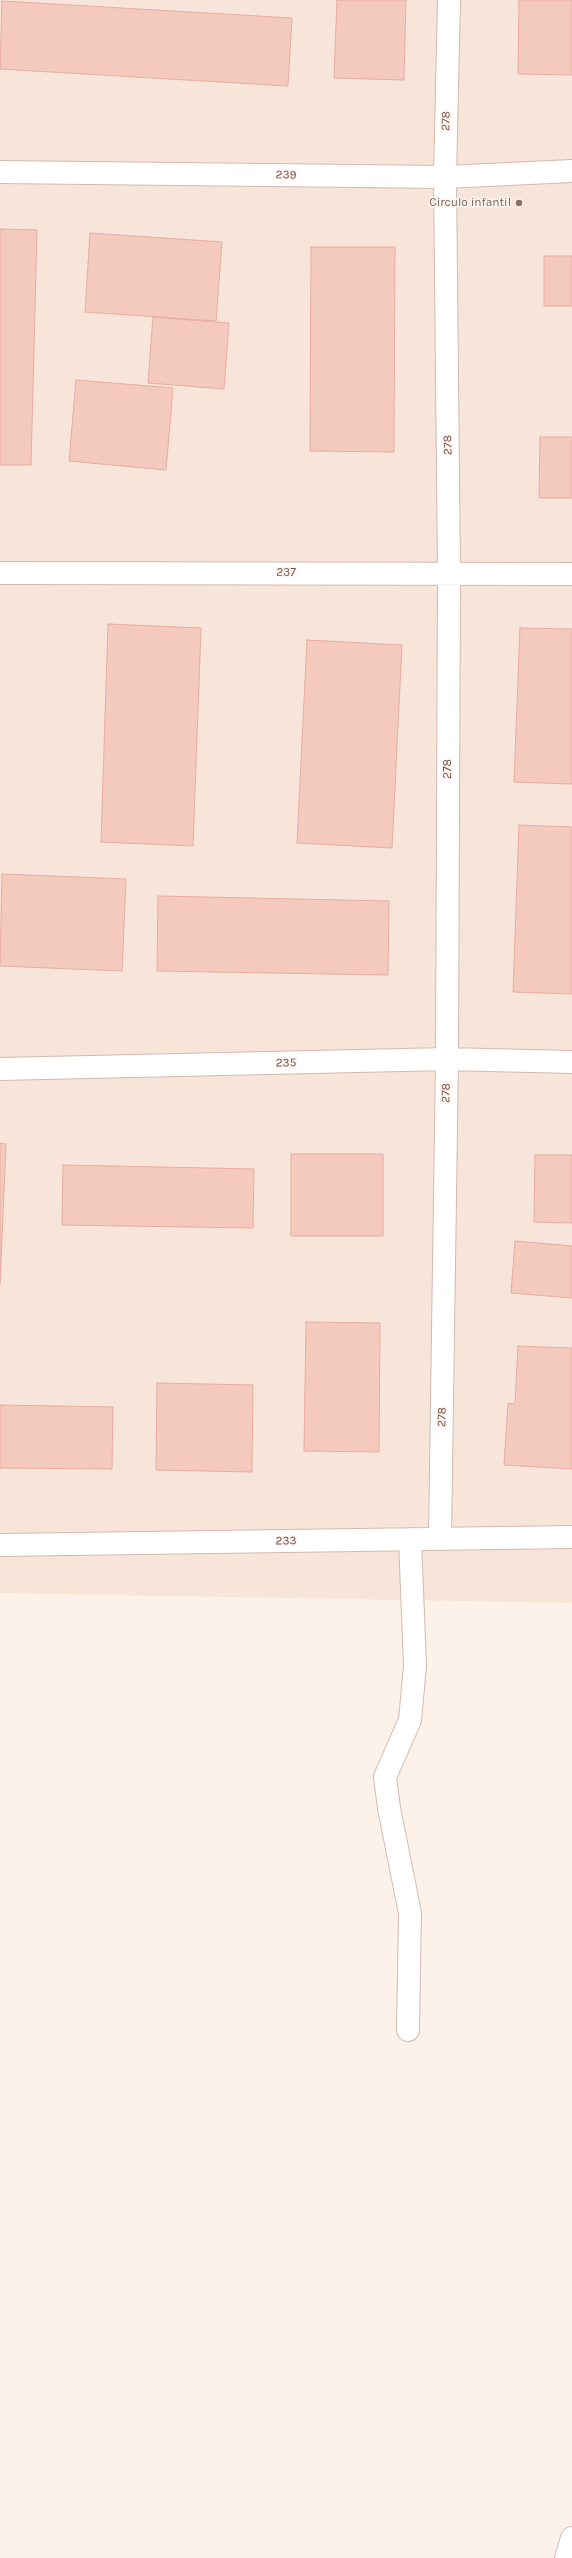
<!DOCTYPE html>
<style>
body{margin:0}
canvas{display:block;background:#fdf2e9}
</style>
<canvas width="572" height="2558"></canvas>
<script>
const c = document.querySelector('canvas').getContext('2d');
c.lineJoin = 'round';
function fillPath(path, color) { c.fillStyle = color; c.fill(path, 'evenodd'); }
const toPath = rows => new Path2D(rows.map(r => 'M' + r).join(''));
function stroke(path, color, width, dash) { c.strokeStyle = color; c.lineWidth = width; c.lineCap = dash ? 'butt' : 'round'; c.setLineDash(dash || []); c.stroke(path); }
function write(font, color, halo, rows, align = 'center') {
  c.font = font + ' Karla,sans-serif'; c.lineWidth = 3; c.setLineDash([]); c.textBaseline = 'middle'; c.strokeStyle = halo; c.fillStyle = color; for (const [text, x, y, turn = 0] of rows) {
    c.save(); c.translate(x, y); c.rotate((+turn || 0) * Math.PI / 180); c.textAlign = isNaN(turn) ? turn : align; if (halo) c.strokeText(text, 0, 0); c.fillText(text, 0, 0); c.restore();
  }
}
fillPath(toPath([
 [0,0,572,0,572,1603,0,1593]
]), '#f8e5da');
const building = toPath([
 [337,0,406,0,404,80,334,78,337,0],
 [519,0,572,0,572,75,518,74,519,0],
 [2,1,292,18,288,86,0,69,2,1],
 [0,229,37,230,31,465,0,465,0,229],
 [90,233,222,242,216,321,85,312,90,233],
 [311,247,395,247,394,452,310,451,311,247],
 [544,256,572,256,572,306,544,306,544,256],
 [153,317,229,323,224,389,148,383,153,317],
 [76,380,173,388,166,470,69,461,76,380],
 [540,437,572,437,572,498,539,498,540,437],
 [108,624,201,628,193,846,101,842,108,624],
 [520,628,572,629,572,784,514,782,520,628],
 [307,640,402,645,392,848,297,843,307,640],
 [519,825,572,827,572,994,513,992,519,825],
 [2,874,126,879,122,971,0,966,2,874],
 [158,896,389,901,388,975,157,971,158,896],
 [0,1143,6,1144,0,1285,0,1143],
 [291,1154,383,1154,383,1236,291,1236,291,1154],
 [535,1155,572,1155,572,1223,534,1222,535,1155],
 [63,1165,254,1169,253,1228,62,1225,63,1165],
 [515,1241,572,1246,572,1298,511,1293,515,1241],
 [306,1322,380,1323,379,1452,304,1451,306,1322],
 [518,1346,572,1348,572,1469,504,1465,508,1403,515,1404,518,1346],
 [157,1383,253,1385,252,1472,156,1470,157,1383],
 [0,1405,113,1407,112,1469,0,1468,0,1405]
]);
fillPath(building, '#f4cabf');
stroke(building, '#e8ac9f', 1);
const minor = toPath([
 [0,172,445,177,572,171],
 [0,573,572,574],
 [0,1069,447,1059,572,1062],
 [440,1538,447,1059,449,573,445,177,449,0],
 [0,1545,572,1537],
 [408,2030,410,1913,389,1808,385,1777,410,1720,415,1666,410,1539],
 [566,2558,572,2538]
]);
stroke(minor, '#d3b9b0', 24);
stroke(minor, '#fff', 22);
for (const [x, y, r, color] of [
 [519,203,4,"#8d6e63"]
]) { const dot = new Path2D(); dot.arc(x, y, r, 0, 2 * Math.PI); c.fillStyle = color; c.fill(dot); stroke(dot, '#fff6f1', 1.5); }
write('12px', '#7a524a', '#fff6f1', [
 ["278",446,121,-89],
 ["239",286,175,1],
 ["278",448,445,-91],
 ["237",286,573],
 ["278",448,769,-90],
 ["235",286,1063,-1],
 ["278",446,1093,-89],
 ["278",442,1417,-89],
 ["233",286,1541,-1]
]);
write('12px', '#785e54', '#fff6f1', [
 ["Circulo infantil",511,203]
], 'right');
</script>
